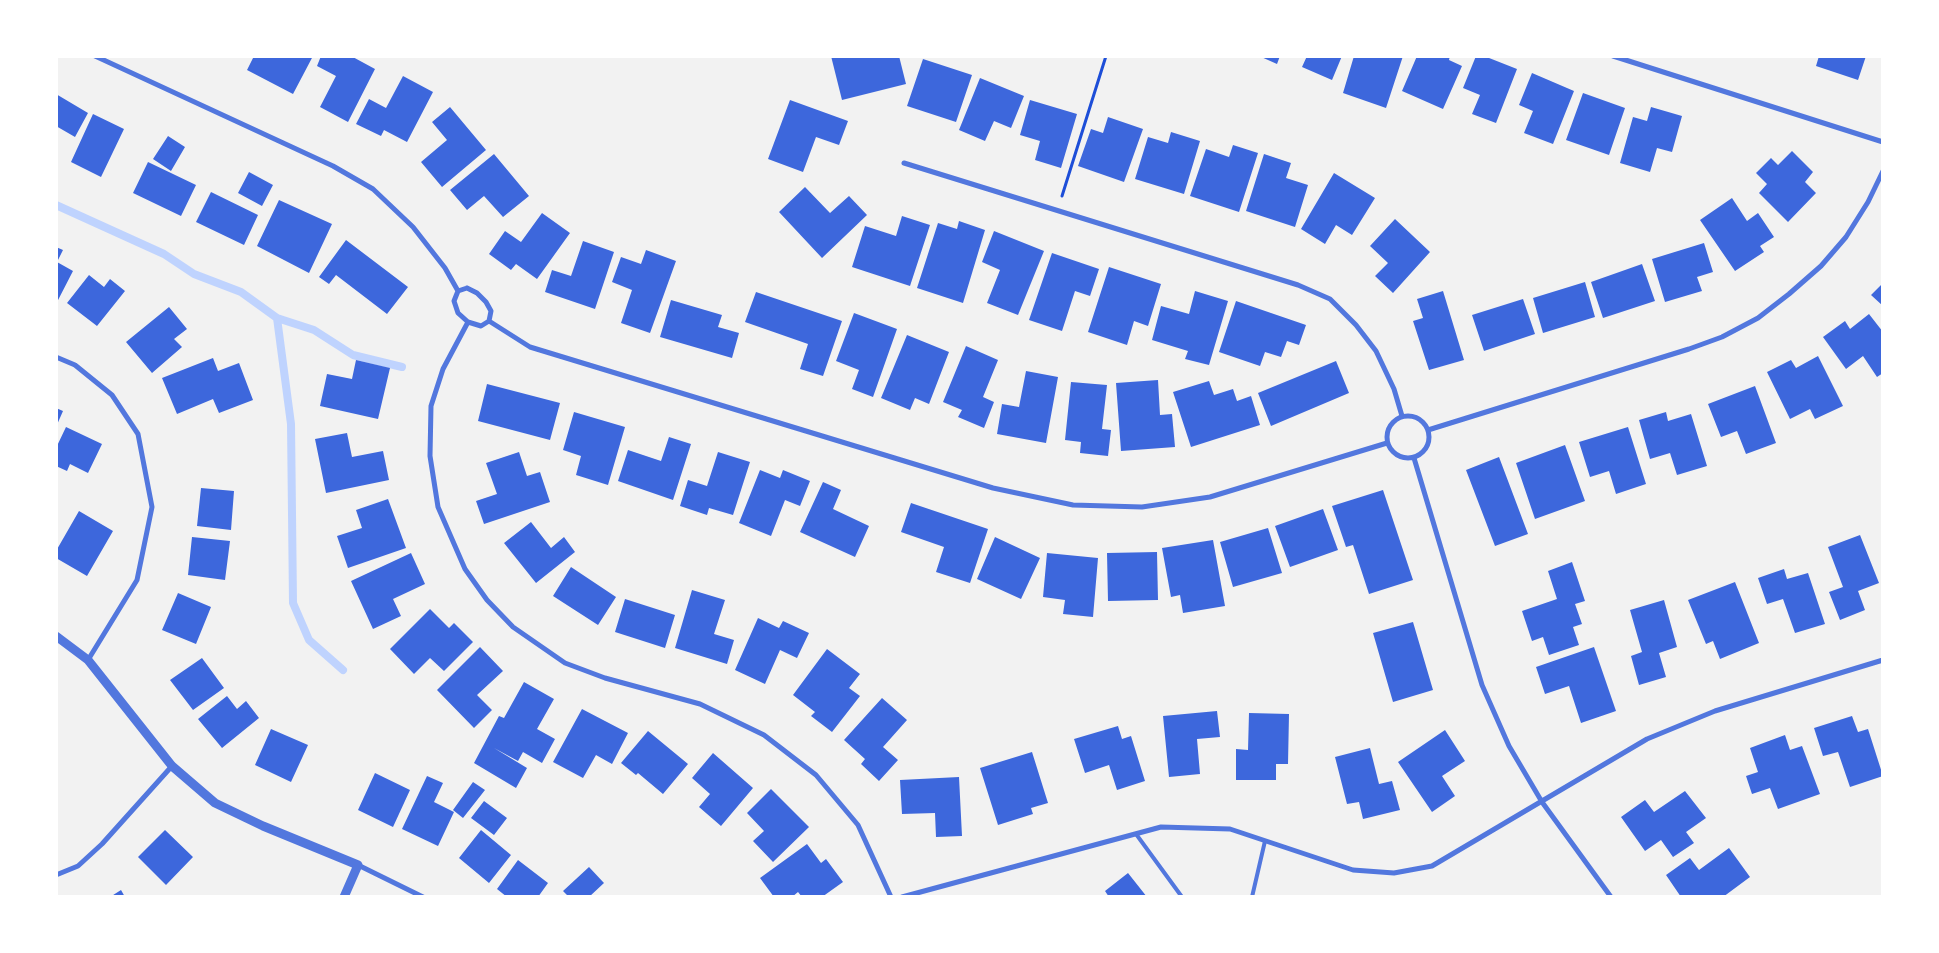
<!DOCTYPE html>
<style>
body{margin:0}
#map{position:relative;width:1939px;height:953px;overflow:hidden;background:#f2f2f2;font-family:"Work Sans",sans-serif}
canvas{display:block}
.frame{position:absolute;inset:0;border:58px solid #fff;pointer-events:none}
</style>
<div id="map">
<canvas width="1939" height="953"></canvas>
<div class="frame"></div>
</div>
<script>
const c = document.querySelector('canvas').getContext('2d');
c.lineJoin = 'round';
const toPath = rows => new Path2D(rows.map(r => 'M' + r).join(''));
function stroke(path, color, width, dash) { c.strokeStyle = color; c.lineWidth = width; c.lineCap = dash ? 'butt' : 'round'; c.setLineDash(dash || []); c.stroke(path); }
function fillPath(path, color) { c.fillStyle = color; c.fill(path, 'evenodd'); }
stroke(toPath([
 [56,205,164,254,194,274,241,292,277,318,314,330,353,355,402,367],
 [277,318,291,424,293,603,309,640,343,670]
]), '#bfd3fe', 8);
fillPath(toPath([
 [254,56,313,56,293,94,247,70],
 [321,56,351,56,375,69,348,122,320,107,336,76,317,66],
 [831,56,880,56,881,58,899,56,906,84,842,100],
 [1259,56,1280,56,1277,64],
 [1307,56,1342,56,1332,80,1302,67],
 [1354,56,1403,56,1386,108,1343,93],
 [1417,56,1450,56,1449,60,1462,66,1443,109,1402,91],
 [1476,56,1484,56,1517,69,1496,123,1472,114,1480,95,1463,88],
 [1819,56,1866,56,1858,80,1816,66],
 [923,59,972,75,956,122,907,106],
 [1532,73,1574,91,1553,144,1524,133,1533,111,1519,105],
 [403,76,433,92,407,142,384,130,381,136,356,124,369,99,386,108],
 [980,78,1024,96,1011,128,994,121,985,141,959,130],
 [1583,93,1625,108,1609,155,1566,140],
 [56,94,88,113,75,137,56,126],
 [790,100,848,121,839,145,816,137,803,172,768,159],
 [1030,100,1077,114,1061,168,1035,160,1040,141,1020,135],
 [450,107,486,150,442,187,421,162,447,140,432,122],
 [1651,107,1682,116,1672,152,1657,148,1650,172,1620,163,1633,117,1647,121],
 [93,114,124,129,101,177,71,162],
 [1108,117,1143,129,1124,182,1078,166,1091,129,1103,133],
 [1171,132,1200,141,1184,194,1135,179,1148,137,1168,143],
 [168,136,185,147,171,171,153,159],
 [1233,145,1258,153,1239,212,1190,196,1206,149,1229,157],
 [1792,151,1813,172,1805,182,1816,193,1788,222,1759,193,1767,184,1756,173,1771,158,1778,165],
 [494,154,529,196,503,217,484,196,467,210,450,190],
 [1264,154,1291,163,1286,178,1308,185,1295,227,1246,211],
 [148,162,196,185,181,216,133,193],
 [249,172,273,185,262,206,238,193],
 [1334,173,1375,198,1352,235,1336,225,1325,244,1301,229],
 [805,187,830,213,849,196,867,215,822,258,779,212],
 [211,192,258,215,244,245,196,222],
 [1732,198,1747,221,1758,213,1774,237,1760,246,1764,252,1735,271,1700,220],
 [279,200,332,224,309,273,257,246],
 [542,213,570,233,537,279,516,264,511,270,489,254,505,231,521,242],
 [902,216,930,225,910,286,852,267,865,226,896,236],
 [1395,219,1430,252,1393,293,1375,276,1388,263,1370,246],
 [959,221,985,230,963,303,917,288,938,223,957,229],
 [994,231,1044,251,1018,315,987,303,1000,270,982,262],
 [346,240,408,287,387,314,336,275,329,284,319,277],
 [583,241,614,252,595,309,545,292,552,270,571,276],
 [1704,243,1713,272,1697,277,1702,291,1665,302,1652,259],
 [56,247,63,250,57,262,73,271,56,304],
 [646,250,676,261,650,333,621,323,632,290,612,282,621,257,641,264],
 [1052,253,1099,269,1090,296,1075,291,1062,331,1029,320],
 [1642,264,1655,301,1603,318,1591,282],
 [1109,267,1161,284,1148,326,1134,321,1127,345,1088,332],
 [89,275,104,287,110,279,125,291,97,326,67,303],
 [1585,282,1595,317,1543,333,1533,298],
 [1883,283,1883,306,1871,295],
 [1195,291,1228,301,1209,365,1185,359,1188,351,1152,340,1161,306,1189,314],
 [1443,291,1464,360,1429,370,1413,321,1423,318,1417,299],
 [756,292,842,321,823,376,800,369,808,344,745,322],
 [1523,299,1535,334,1484,351,1472,315],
 [671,300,722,315,718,327,739,333,732,358,660,337],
 [1236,301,1306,325,1299,345,1287,341,1281,357,1265,352,1260,366,1219,352],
 [169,307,187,329,174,339,182,347,152,373,126,342],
 [854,313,897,329,873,397,852,389,859,370,836,361],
 [1869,314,1883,332,1883,373,1877,377,1863,356,1846,369,1823,337,1845,321,1850,329],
 [907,335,949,352,929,404,915,398,910,410,881,398],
 [966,346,998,360,983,397,994,402,984,428,958,417,962,410,943,402],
 [1818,356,1843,406,1815,419,1810,409,1790,419,1767,372,1791,360,1796,368],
 [213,358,218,371,239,363,253,400,219,413,213,399,177,414,162,378],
 [356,360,390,368,378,419,320,406,327,374,352,379],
 [1336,361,1349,393,1271,426,1258,393],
 [1026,371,1058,377,1046,443,997,434,1002,404,1019,407],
 [1158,380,1160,415,1172,414,1175,447,1121,451,1116,383],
 [1209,381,1214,395,1233,389,1237,401,1251,396,1260,425,1191,447,1173,392],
 [1071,382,1107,385,1102,429,1111,430,1108,456,1080,453,1081,442,1065,440],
 [487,384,560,403,550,440,478,421],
 [1755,386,1776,443,1746,454,1737,431,1721,437,1708,404],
 [56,408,63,411,56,427],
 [574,412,625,427,608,485,576,475,581,456,563,450],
 [1666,412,1668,421,1691,414,1707,466,1677,475,1670,453,1650,459,1639,420],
 [66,427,102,444,88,473,70,464,67,471,56,466,56,448],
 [1628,427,1646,484,1616,494,1609,471,1590,477,1579,442],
 [347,433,352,457,383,451,389,480,326,493,315,439],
 [669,437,691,444,673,500,618,481,628,450,661,461],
 [1565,445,1585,501,1535,519,1516,463],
 [519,452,527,476,540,472,550,502,484,524,476,501,497,494,486,463],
 [718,452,750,462,733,515,709,508,707,515,680,506,688,480,707,486],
 [1499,457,1528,534,1495,546,1466,470],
 [760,470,780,478,783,470,810,481,800,506,785,500,771,536,739,523],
 [823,482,841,490,833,509,869,526,855,557,800,532],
 [201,488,234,491,231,530,197,526],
 [1383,490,1413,580,1369,594,1353,545,1346,547,1332,506],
 [388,499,406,548,348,568,337,536,362,528,356,510],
 [911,503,988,529,970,583,936,572,944,547,901,532],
 [1323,509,1338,550,1290,567,1275,526],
 [79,511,113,531,87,576,56,558,56,551],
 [531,522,551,548,564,537,575,552,536,583,504,543],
 [1268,528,1282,573,1233,587,1220,542],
 [1860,535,1879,583,1858,591,1865,610,1840,620,1829,592,1843,587,1828,547],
 [192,537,230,541,225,580,188,575],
 [995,537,1040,558,1021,599,977,579],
 [1213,540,1225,606,1183,613,1180,595,1171,597,1162,548],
 [1157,552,1158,600,1108,601,1107,553],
 [411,553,425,584,393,599,401,616,373,629,351,581],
 [1047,553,1098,558,1093,617,1063,614,1065,600,1043,597],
 [1572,562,1585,601,1575,604,1582,624,1573,627,1579,645,1549,655,1543,637,1532,641,1522,611,1557,599,1548,571],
 [571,567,616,597,598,625,553,596],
 [1784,569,1787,579,1808,573,1825,624,1795,633,1783,599,1767,604,1758,578],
 [1735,582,1759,643,1720,659,1713,641,1706,644,1688,600],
 [692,590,725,600,714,634,734,640,727,664,675,648],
 [178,593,211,607,196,644,162,630],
 [625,599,675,615,665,648,615,632],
 [1664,600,1677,647,1659,653,1666,677,1639,685,1631,656,1642,652,1630,610],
 [430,609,449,628,454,623,473,642,444,671,430,658,414,674,390,649],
 [758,618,779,628,783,621,809,633,797,658,780,650,765,684,735,670],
 [1413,622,1433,690,1393,702,1373,633],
 [480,647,503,671,477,695,492,710,474,728,437,690],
 [1594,647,1616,711,1581,723,1569,686,1545,694,1536,667],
 [827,649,860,674,849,688,860,696,832,732,811,716,815,712,793,695],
 [202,658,224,688,193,710,170,680],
 [524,682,554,699,537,729,555,739,542,763,523,752,518,761,494,748,527,768,516,788,474,763,499,716,504,718],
 [227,696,237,709,246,701,259,718,222,748,198,719],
 [882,698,907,720,883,747,898,760,879,781,861,764,865,759,844,740],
 [582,709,628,733,612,764,596,755,583,778,553,762],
 [1217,711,1220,737,1197,739,1200,774,1169,777,1163,716],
 [1249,713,1289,714,1288,764,1276,764,1276,780,1236,780,1236,749,1248,750],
 [1852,716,1858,732,1868,729,1883,776,1850,787,1838,752,1823,756,1814,728],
 [1118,726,1122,739,1131,736,1145,781,1117,790,1109,765,1085,773,1074,739],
 [271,729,308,745,291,782,255,765],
 [1445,730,1465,761,1442,776,1455,796,1432,812,1398,762],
 [648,731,688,764,663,794,638,773,636,775,621,763],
 [1785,735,1790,750,1802,746,1820,794,1778,809,1770,788,1752,794,1746,776,1758,772,1750,748],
 [1370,748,1379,784,1392,781,1400,810,1363,819,1359,802,1347,804,1335,757],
 [1032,752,1048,803,1031,808,1033,814,998,825,980,768],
 [713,753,753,788,721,826,699,807,710,794,692,778],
 [375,773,410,790,393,827,358,810],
 [427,776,443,783,434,802,454,812,438,846,402,829],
 [959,777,962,836,936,837,935,813,902,814,900,780],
 [473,782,485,790,463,818,453,810],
 [771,789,809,827,773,862,753,841,764,831,747,813],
 [1685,791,1706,818,1686,832,1694,843,1673,857,1661,840,1645,851,1621,817,1645,800,1654,812],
 [484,801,507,818,494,835,471,818],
 [165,830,193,857,166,885,138,857],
 [481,830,511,855,489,883,459,858],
 [807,844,821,863,826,859,843,882,822,897,802,897,798,892,792,897,774,897,760,878],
 [1729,848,1750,877,1723,897,1681,897,1666,875,1690,858,1699,870],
 [518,860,548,883,538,897,507,897,497,889],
 [589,867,604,883,589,897,569,897,563,891],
 [1128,873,1147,897,1109,897,1105,891],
 [121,890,125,897,110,897]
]), '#3d67dc');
stroke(toPath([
 [1062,196,1106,56]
]), '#1d4ed8', 3);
stroke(toPath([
 [1136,834,1182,897],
 [1252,897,1265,841]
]), '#5277de', 4);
stroke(toPath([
 [95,56,333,166,373,189,413,227,445,268,458,291],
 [1613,56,1883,142],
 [904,163,1298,285,1330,299,1356,325,1376,351,1394,389,1402,416],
 [467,288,477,293,486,302,491,311,489,321,481,326,468,322,458,313,454,301,458,291,467,288],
 [489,321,530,347,993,488,1073,505,1142,507,1210,497,1387,443],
 [468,322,443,369,431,406,430,456,438,507,465,569,487,600,513,627,565,663,605,678,700,704,764,735,816,775,858,825,891,897],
 [56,357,75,365,112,395,138,434,152,507,137,580,88,660],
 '1387 437a21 21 0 1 1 42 0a21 21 0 1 1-42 0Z',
 [1428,430,1689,349,1722,337,1758,318,1789,294,1821,266,1846,237,1868,202,1883,171],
 [1414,458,1482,685,1509,746,1542,802,1611,897],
 [358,865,423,897],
 [56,875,78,866,102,844,172,766],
 [902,897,1161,827,1230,829,1353,870,1394,873,1432,866,1647,739,1715,711,1883,660]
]), '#5277de', 5);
stroke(toPath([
 [56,636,88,660,172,766,215,803,263,826,358,865,344,897]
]), '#5277de', 9);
</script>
